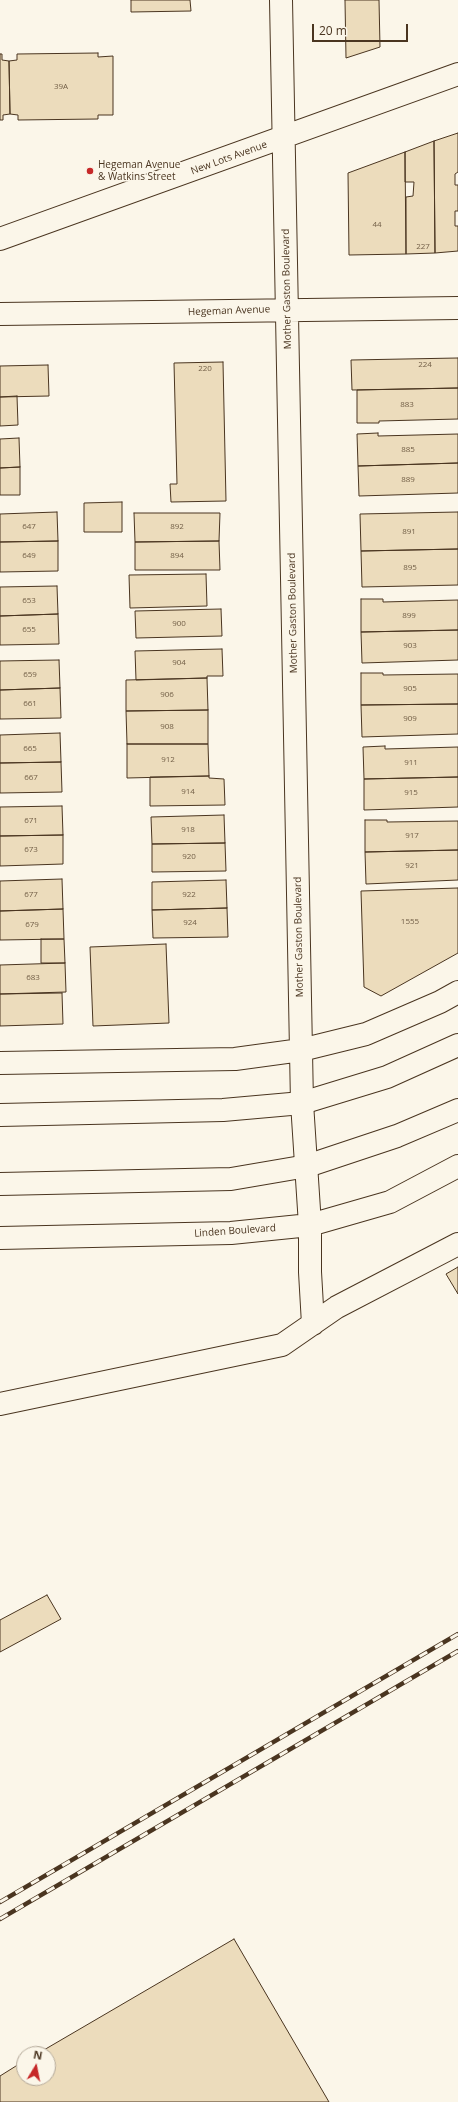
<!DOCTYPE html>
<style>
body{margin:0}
#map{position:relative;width:458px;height:2102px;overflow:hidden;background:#fbf6e9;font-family:"Open Sans",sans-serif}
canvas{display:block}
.north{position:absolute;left:16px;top:2046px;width:40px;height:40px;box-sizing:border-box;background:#fbf6e9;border:1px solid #b4a999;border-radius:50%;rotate:10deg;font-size:11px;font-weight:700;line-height:16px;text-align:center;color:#4a3520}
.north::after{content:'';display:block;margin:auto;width:14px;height:18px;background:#c62828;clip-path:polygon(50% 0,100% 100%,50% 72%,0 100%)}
.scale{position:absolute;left:312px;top:24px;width:96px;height:18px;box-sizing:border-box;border:2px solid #4a3520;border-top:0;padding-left:5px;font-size:12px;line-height:14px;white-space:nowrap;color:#4a3520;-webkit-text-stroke:3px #fbf6e9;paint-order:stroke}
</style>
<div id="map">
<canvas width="458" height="2102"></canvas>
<div class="north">N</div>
<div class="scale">20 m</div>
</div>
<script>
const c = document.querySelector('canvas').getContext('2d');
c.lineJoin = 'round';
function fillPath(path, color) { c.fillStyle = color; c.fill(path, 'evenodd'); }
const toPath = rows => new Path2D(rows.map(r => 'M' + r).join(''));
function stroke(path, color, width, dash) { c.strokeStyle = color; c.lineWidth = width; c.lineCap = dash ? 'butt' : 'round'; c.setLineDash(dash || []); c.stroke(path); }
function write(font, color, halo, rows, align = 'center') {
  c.font = font + ' "Open Sans",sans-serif'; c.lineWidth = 3; c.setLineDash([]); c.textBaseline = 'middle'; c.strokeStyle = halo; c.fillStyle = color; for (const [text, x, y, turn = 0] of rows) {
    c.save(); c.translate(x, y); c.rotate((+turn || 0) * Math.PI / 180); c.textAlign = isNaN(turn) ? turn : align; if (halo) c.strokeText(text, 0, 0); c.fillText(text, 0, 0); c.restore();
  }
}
const building = toPath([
 [131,0,190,0,191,11,131,12,131,0],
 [345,0,379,0,380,47,346,58,345,0],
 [98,53,98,57,113,56,113,115,98,115,98,119,18,120,18,115,10,114,9,61,17,60,17,54,98,53],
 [0,54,2,54,2,60,9,61,10,114,3,115,3,120,0,120,0,54],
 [458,133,458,172,455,174,455,185,458,185,458,211,455,211,455,226,458,226,458,251,435,253,434,141,458,133],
 [434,141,435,253,406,254,406,197,413,196,414,182,405,182,405,152,434,141],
 [405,152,406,254,349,255,348,173,405,152],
 [458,358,458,388,352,390,351,360,458,358],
 [223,362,226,501,171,502,170,484,177,484,174,363,223,362],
 [48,365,49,396,0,397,0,366,48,365],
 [458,388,458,419,379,421,379,423,357,423,357,390,458,388],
 [17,396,18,425,0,426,0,397,17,396],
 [378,433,378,436,458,434,458,463,358,466,357,434,378,433],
 [19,438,20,467,0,468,0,439,19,438],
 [458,463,458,493,359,496,358,466,458,463],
 [20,467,20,495,0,495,0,468,20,467],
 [122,502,122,532,84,532,84,503,122,502],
 [57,512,58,541,0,542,0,514,57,512],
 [458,512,458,549,361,551,360,514,458,512],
 [134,513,220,513,219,541,135,542,134,513],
 [58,541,58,571,0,572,0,542,58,541],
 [219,541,220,570,135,570,135,542,219,541],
 [458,549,458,585,362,587,361,551,458,549],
 [206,574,207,606,130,608,129,575,206,574],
 [57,586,58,614,0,616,0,587,57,586],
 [361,599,383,599,383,602,458,600,458,630,361,632,361,599],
 [221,609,222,636,136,638,135,611,221,609],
 [58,614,59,644,0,645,0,616,58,614],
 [458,630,458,660,362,663,361,632,458,630],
 [222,649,223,676,207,676,207,678,136,680,135,651,222,649],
 [59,660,60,688,0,690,0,661,59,660],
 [361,673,383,673,383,675,458,674,458,704,361,705,361,673],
 [207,678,208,710,126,711,126,680,207,678],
 [60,688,61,718,0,719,0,690,60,688],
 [458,704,458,734,362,737,361,705,458,704],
 [208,710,208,744,127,744,126,711,208,710],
 [60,733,61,762,0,763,0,735,60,733],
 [127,744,208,744,209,776,127,778,127,744],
 [385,746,385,749,458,747,458,777,364,779,363,747,385,746],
 [61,762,62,792,0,793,0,763,61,762],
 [209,776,209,778,224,779,225,805,150,806,150,777,209,776],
 [458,777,458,807,364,810,364,779,458,777],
 [62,806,63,835,0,836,0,807,62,806],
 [224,815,225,843,152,844,151,817,224,815],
 [365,820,387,820,387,822,458,821,458,850,365,852,365,820],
 [63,835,63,864,0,866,0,836,63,835],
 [225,843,226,871,152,872,152,844,225,843],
 [458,850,458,880,366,884,365,852,458,850],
 [62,879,63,909,0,911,0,881,62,879],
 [226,880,227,908,152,910,152,882,226,880],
 [458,888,458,953,381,996,364,987,361,891,458,888],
 [227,908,228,937,153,938,152,910,227,908],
 [63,909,64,939,0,940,0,911,63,909],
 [41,939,64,939,65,963,41,963,41,939],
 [166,944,169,1023,93,1026,90,947,166,944],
 [65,963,66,992,0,994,0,965,65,963],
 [62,993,63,1024,0,1026,0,994,62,993],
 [458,1267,458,1294,446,1274,458,1267],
 [47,1595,61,1619,0,1652,0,1620,47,1595],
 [234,1939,329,2102,0,2102,0,2076,24,2061,24,2078,48,2078,48,2054,37,2054,234,1939]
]);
fillPath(building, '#ecdcbc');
stroke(building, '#4a3520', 1);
const minor = toPath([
 [281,0,302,1103,310,1225,310,1272,313,1324],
 [0,239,458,74],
 [0,314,458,308],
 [0,1063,235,1059,301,1050,366,1034,440,1002,458,992],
 [0,1238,231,1233,310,1225,390,1202,458,1166],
 [0,1404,282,1345,337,1307,458,1244]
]);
const highway = toPath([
 [0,1115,223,1110,302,1103,387,1077,458,1045],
 [0,1184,231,1179,307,1166,397,1136,458,1110]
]);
stroke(minor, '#4a3520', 24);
stroke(highway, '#4a3520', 24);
stroke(minor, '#fbf6e9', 22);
stroke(highway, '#fbf6e9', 22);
const rail = toPath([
 [0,1902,458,1634],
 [0,1919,458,1651]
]);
stroke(rail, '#4a3520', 4.5);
stroke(rail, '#fbf6e9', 3, [9]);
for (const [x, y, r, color] of [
 [90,171,4,"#c62828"]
]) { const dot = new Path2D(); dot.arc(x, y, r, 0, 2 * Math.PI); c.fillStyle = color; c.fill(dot); stroke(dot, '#fbf6e9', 1.5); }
write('8px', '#725f47', null, [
 ["39A",61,87],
 ["44",377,225],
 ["227",423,247],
 ["224",425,365],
 ["220",205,369],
 ["883",407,405],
 ["885",408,450],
 ["889",408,480],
 ["647",29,527],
 ["892",177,527],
 ["891",409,532],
 ["649",29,556],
 ["894",177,556],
 ["895",410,568],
 ["653",29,601],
 ["899",409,616],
 ["900",179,624],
 ["655",29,630],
 ["903",410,646],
 ["904",179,663],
 ["659",30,675],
 ["905",410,689],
 ["906",167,695],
 ["661",30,704],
 ["909",410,719],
 ["908",167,727],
 ["665",30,749],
 ["912",168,760],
 ["911",411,763],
 ["667",31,778],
 ["914",188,792],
 ["915",411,793],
 ["671",31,821],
 ["918",188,830],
 ["917",412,836],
 ["673",31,850],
 ["920",189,857],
 ["921",412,866],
 ["677",31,895],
 ["922",189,895],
 ["1555",410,922],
 ["924",190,923],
 ["679",32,925],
 ["683",33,978]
]);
write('10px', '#4a3520', '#fbf6e9', [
 ["New Lots Avenue",229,158,-20],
 ["Mother Gaston Boulevard",287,289,-91],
 ["Hegeman Avenue",229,311,-2],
 ["Mother Gaston Boulevard",293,613,-91],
 ["Mother Gaston Boulevard",299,937,-91],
 ["Linden Boulevard",235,1231,-4]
]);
write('10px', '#4a3520', '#fbf6e9', [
 ["Hegeman Avenue",98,165],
 ["& Watkins Street",98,177]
], 'left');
</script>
